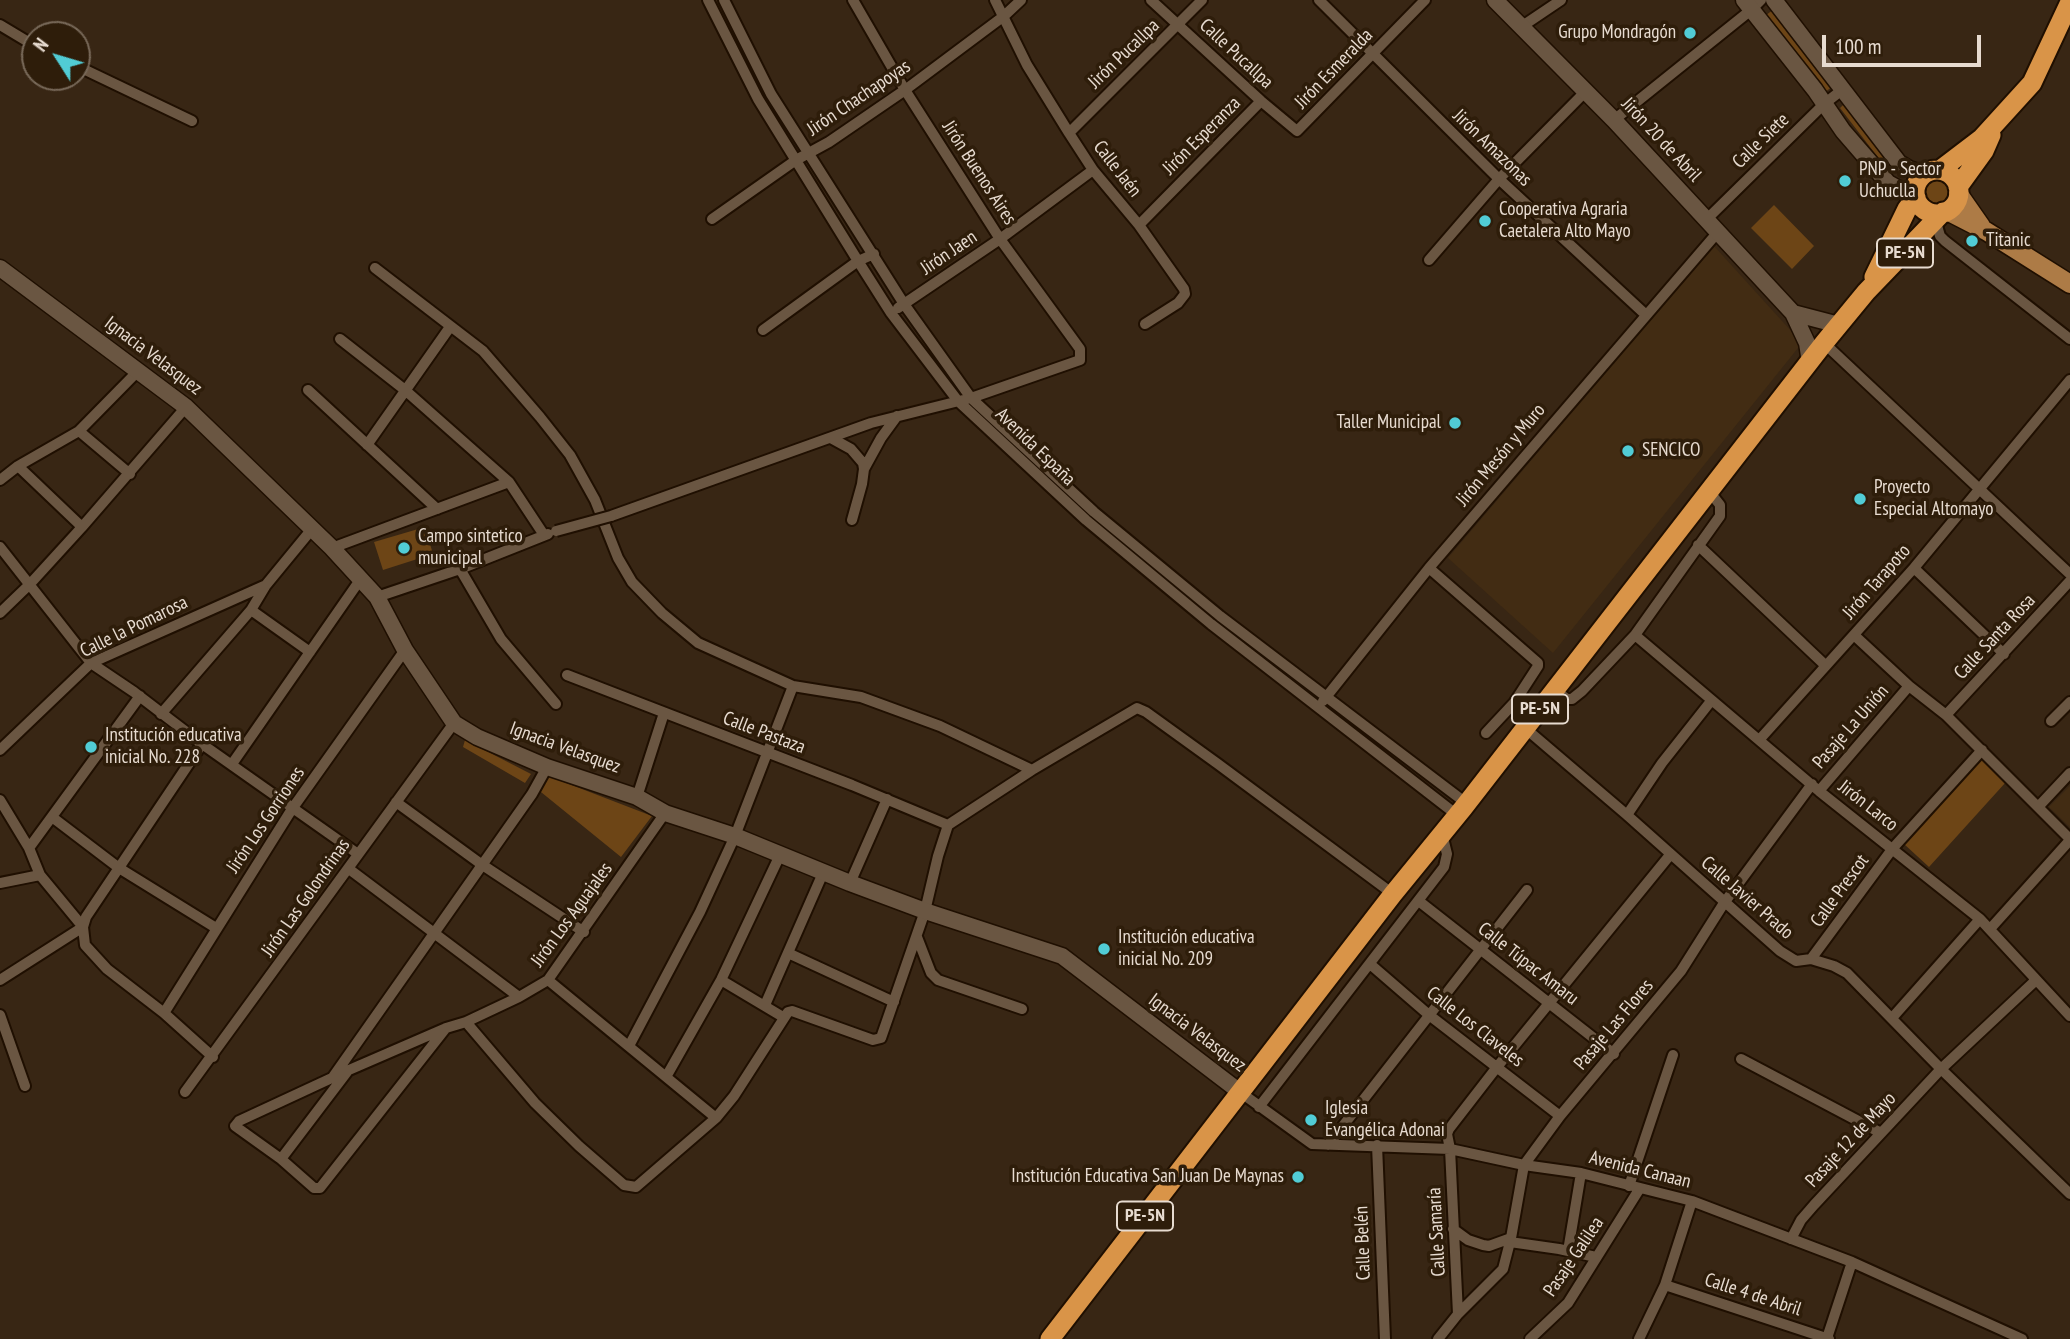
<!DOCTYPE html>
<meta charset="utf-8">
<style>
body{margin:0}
#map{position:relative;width:2070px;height:1339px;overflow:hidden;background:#382614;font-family:"PT Sans Narrow",sans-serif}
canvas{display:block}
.north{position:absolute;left:21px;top:21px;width:70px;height:70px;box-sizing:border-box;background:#2e1d0a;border:2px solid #786959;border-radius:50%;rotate:307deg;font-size:19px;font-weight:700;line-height:28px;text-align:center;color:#e7dbd0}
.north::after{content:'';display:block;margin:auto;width:24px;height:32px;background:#51ccd5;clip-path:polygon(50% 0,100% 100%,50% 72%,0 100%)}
.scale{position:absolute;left:1822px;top:35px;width:159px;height:32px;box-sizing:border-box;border:4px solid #e7dbd0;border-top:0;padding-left:9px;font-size:21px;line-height:24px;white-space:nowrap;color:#e7dbd0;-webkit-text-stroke:5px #2e1d0a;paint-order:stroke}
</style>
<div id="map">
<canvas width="2070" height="1339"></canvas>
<div class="north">N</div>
<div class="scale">100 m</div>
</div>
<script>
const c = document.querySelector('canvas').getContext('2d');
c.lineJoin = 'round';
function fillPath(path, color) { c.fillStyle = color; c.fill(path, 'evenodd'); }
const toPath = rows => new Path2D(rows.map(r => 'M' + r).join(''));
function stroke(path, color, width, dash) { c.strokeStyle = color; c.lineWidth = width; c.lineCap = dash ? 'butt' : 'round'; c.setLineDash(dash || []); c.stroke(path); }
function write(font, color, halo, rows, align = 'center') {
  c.font = font + ' "PT Sans Narrow",sans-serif'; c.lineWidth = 7; c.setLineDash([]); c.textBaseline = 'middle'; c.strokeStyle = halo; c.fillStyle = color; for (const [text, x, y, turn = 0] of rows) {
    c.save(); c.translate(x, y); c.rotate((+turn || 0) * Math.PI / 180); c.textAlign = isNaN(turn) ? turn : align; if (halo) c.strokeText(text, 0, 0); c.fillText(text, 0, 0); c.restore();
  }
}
fillPath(toPath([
 [1714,246,1802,343,1553,653,1448,558],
 [2070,786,2070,827,2049,807]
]), '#422c13');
fillPath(toPath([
 [1774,9,1833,86,1824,93,1765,16],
 [1845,103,1893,167,1890,173,1840,108],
 '1919 193a16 16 0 1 1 32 0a16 16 0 1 1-32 0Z',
 [1774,205,1814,246,1792,269,1751,228],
 [425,527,433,554,383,570,374,542],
 [465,740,531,774,525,783,463,747],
 [1982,759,2006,782,1929,867,1904,844],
 [543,774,652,816,621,857,536,788]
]), '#6d4516');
const street = toPath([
 [708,0,758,99,858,261,891,313,958,401,1086,520,1211,624,1457,815],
 [724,0,771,94,904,304,971,398,1094,512,1220,616,1466,803],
 [995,0,1027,65,1069,133,1093,170,1139,225,1184,289,1185,294,1178,303,1145,324],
 [1151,0,1261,101,1297,131,1425,0],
 [1319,0,1499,179,1646,315],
 [0,25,35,46],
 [1521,27,1561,0],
 [77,66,192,121],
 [1614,120,1751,10,1761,0],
 [1069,133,1202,0],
 [712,219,796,160,829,142,905,90,1004,16,1021,0],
 [1707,219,1824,104,1842,90],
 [1936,222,1940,236,1945,241,2070,339],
 [1139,225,1261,101],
 [1429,260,1499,179,1586,91],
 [375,268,483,351,540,417,570,455,595,500,618,558,632,582,662,613,698,643,793,686,861,697,940,726,1032,770],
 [898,308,1000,239,1093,170],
 [763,330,858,261,874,254],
 [340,339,405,390,509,482,544,535],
 [1824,343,2070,574],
 [308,390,437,509],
 [79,431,130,474],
 [831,438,851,449,863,463,864,469,862,484,852,520],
 [367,445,450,327],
 [18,466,82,527],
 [864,469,881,438,897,416],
 [0,480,18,466,79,431,138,371],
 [611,516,871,423,971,398,1080,360,1080,349,1000,239,905,90,853,0],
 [1698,545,1825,665],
 [0,547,91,663,134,692,202,744,358,854],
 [332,548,509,482],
 [1429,568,1538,663,1538,666,1514,703,1486,733],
 [1914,568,2004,654],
 [460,569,501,639,556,704],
 [377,597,460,569,548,534],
 [251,610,310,652],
 [0,613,30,584,82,527,186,407],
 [1635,635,1819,791,1980,919,2070,1016],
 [1854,635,1909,686,1946,715,2070,839],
 [567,675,852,785,948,825],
 [1555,690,1567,699,1572,699,1582,691,1635,635,1720,516,1720,505,1709,491],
 [1323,701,1429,568,1718,232],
 [161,714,251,610,266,585,312,529],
 [1946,715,2070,581],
 [2051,721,2070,702],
 [1525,728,1627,815,1780,951,1796,961,1811,959,1834,966,1847,973,1941,1069,2070,1194],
 [1760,739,1914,568,2070,380],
 [202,744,86,917,83,927,85,945,107,969,164,1013,213,1057],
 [0,750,91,663,266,585],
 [232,764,360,580],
 [1819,791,1909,686],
 [637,797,664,713],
 [0,800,29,848,40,875,83,927,0,980],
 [396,802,481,864,584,932],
 [2039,806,2070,773],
 [1627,815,1662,763,1711,701],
 [52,817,119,868,216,928],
 [29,848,140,696],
 [349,869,519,997],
 [0,883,40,875],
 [850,883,887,799],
 [1420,902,1614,1054],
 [1990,929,2070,840],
 [917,937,931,973,938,980,1022,1009],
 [788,953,894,1002],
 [1811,959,1893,848,1982,750],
 [1370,964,1429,1015,1560,1116],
 [548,980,716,1118],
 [721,980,783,1017],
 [765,1005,823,873],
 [164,1013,292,809,405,650],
 [0,1015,25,1086],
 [1892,1018,1980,919],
 [466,1022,535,1103,579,1146,624,1185,636,1187,716,1118,734,1096,788,1012,792,1011,873,1040,881,1038,925,911,938,856,948,825,1032,770,1137,708,1146,712,1218,764,1393,894],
 [446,1028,320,1188,314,1188,281,1159,235,1126,239,1121,349,1070,446,1028,466,1022,519,997,548,980,665,813],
 [629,1046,700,912,735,836,793,686],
 [1741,1059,1881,1133],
 [333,1077,532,794,547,767],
 [666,1077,721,980,780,855],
 [185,1092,454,723],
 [1240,1092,1312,1144,1450,1149,1524,1165,1581,1173,1692,1201,1852,1262,2022,1339],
 [1259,1107,1444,867,1447,854,1442,834],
 [1328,1145,1527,890],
 [1377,1145,1385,1339],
 [281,1159,347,1072],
 [1629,1186,1673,1055],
 [1453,1229,1468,1240,1483,1245,1489,1246,1511,1238],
 [1791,1239,1801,1220,1814,1205,1941,1069,2035,981],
 [1510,1242,1559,1249,1596,1257],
 [1568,1251,1581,1173],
 [1665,1285,1829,1339],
 [1458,1314,1450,1149,1447,1134,1449,1129,1497,1067,1670,855],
 [1827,1338,1852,1262],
 [1438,1339,1458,1314,1503,1269,1511,1238,1524,1165,1560,1116,1681,971,1724,903,1812,784],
 [1530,1339,1568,1303,1640,1188],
 [1639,1339,1665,1285,1692,1201]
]);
const secondary = toPath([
 [1495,0,1614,120,1793,313,1807,343,1810,362],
 [1744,0,1815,90,1843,131,1888,183,1899,189,1915,192],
 [1774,0,1899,163,1909,169,1924,174],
 [0,268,186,407,332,548,377,597,405,650,454,723,477,737,547,767,637,797,665,813,735,836,850,883,925,911,1062,956,1240,1092],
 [1793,313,1839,325]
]);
const primary = toPath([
 [1958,193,1981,226],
 [1947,211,1986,231,2070,284]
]);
const highway = toPath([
 [1940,170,1982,138,2032,83,2070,2],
 '1915 192a22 22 0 1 1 44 0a22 22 0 1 1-44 0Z',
 [1958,187,1984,151,1991,135],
 [1874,277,1907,209,1916,197],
 [1050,1339,1393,894,1464,807,1824,343,1866,292,1943,212]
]);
stroke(street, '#1f0f01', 14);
stroke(secondary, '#1f0f01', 19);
stroke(primary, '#1f0f01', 21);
stroke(highway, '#1f0f01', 23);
stroke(street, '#6a5642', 10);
stroke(secondary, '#6a5642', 16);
stroke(primary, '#ad7b46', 18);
stroke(highway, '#d99448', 19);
const streetBridge = toPath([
 [556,531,611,516]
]);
stroke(streetBridge, '#1f0f01', 14, []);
stroke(streetBridge, '#6a5642', 10);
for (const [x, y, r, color] of [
 [1690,33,7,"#51ccd5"],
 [1845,181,7,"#51ccd5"],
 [1485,221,7,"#51ccd5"],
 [1972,241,7,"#51ccd5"],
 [1455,423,7,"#51ccd5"],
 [1628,451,7,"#51ccd5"],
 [1860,499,7,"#51ccd5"],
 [404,548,7,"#51ccd5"],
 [91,747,7,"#51ccd5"],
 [1104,949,7,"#51ccd5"],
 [1311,1120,7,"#51ccd5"],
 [1298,1177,7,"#51ccd5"]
]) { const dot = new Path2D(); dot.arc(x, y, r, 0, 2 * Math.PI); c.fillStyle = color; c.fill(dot); stroke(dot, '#2e1d0a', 2.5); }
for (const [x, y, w] of [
 [1905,253,56],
 [1540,709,56],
 [1145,1216,56]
]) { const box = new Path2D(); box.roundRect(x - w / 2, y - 14.5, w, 29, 5); c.fillStyle = '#2e1d0a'; c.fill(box); stroke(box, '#e7dbd0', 2); }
write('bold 18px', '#e7dbd0', null, [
 ["PE-5N",1905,253],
 ["PE-5N",1540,709],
 ["PE-5N",1145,1216]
]);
write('19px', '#e7dbd0', '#2e1d0a', [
 ["Grupo Mondragón",1676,33,"right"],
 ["PNP - Sector",1859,170],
 ["Uchuclla",1859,192],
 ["Cooperativa Agraria",1499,210],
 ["Caetalera Alto Mayo",1499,232],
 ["Titanic",1986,241],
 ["Taller Municipal",1441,423,"right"],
 ["SENCICO",1642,451],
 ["Proyecto",1874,488],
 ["Especial Altomayo",1874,510],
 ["Campo sintetico",418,537],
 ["municipal",418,559],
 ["Institución educativa",105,736],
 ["inicial No. 228",105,758],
 ["Institución educativa",1118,938],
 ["inicial No. 209",1118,960],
 ["Iglesia",1325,1109],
 ["Evangélica Adonai",1325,1131],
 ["Institución Educativa San Juan De Maynas",1284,1177,"right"]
], 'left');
write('19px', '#e7dbd0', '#2e1d0a', [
 ["Jirón Pucallpa",1124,54,-44],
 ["Calle Pucallpa",1236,54,43],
 ["Jirón Esmeralda",1334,69,-46],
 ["Jirón Chachapoyas",859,98,-34],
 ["Jirón Esperanza",1202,136,-45],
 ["Jirón 20 de Abril",1661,140,47],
 ["Calle Siete",1761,141,-44],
 ["Jirón Amazonas",1492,148,44],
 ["Calle Jaén",1117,169,52],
 ["Jirón Buenos Aires",979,173,57],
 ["Jirón Jaen",949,253,-34],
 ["Ignacia Velasquez",153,356,37],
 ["Avenida España",1035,447,44],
 ["Jirón Mesón y Muro",1501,455,-50],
 ["Jirón Tarapoto",1877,582,-49],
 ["Calle la Pomarosa",134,627,-26],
 ["Calle Santa Rosa",1995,637,-47],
 ["Pasaje La Unión",1851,727,-49],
 ["Calle Pastaza",764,733,21],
 ["Ignacia Velasquez",565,748,20],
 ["Jirón Larco",1868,806,38],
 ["Jirón Los Gorriones",266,820,-56],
 ["Calle Prescot",1840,891,-54],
 ["Jirón Las Golondrinas",306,898,-55],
 ["Calle Javier Prado",1747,898,41],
 ["Jirón Los Aguajales",572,915,-54],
 ["Calle Túpac Amaru",1528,964,38],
 ["Pasaje Las Flores",1614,1025,-50],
 ["Calle Los Claveles",1475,1027,38],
 ["Ignacia Velasquez",1197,1033,37],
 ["Pasaje 12 de Mayo",1851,1140,-47],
 ["Avenida Canaan",1640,1170,14],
 ["Calle Samaría",1437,1232,-93],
 ["Calle Belén",1363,1243,-92],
 ["Pasaje Galilea",1574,1257,-56],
 ["Calle 4 de Abril",1753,1295,18]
]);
</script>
